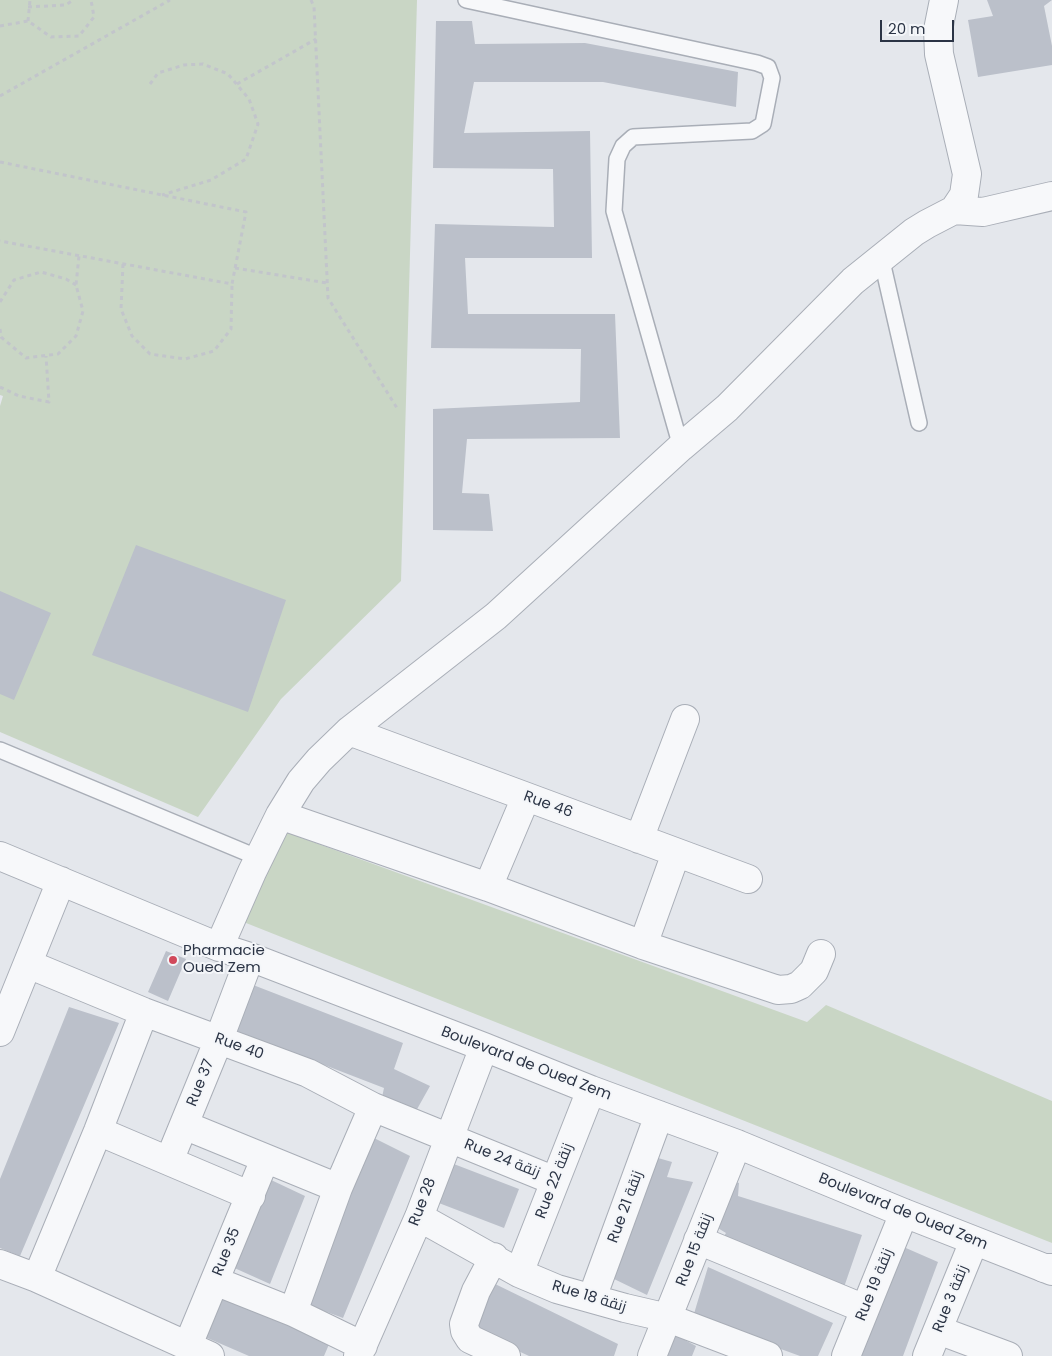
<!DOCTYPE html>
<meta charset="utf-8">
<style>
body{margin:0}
#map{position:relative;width:1052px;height:1356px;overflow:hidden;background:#e4e7ec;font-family:Poppins,sans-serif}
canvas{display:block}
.scale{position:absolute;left:880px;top:20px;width:74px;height:22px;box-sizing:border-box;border:2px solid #2b3445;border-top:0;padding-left:6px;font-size:15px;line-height:18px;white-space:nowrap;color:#2b3445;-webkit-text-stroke:4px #f4f6f9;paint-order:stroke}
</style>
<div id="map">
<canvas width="1052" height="1356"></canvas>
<div class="scale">20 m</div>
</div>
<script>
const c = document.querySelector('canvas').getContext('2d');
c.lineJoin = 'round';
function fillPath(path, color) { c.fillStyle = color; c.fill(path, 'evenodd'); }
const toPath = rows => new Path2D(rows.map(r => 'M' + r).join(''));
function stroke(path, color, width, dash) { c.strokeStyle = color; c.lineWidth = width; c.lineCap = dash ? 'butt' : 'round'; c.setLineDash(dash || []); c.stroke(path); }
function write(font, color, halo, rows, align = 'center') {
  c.font = font + ' Poppins,Cairo,sans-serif'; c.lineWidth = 4; c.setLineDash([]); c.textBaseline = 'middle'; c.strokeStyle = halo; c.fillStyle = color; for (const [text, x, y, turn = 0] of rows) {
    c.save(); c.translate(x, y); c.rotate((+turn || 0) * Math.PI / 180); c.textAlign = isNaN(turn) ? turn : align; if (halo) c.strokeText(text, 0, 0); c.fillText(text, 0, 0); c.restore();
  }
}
fillPath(toPath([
 [0,0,417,0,401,581,281,699,198,817,0,732,0,406,3,396,0,395],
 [280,830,807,1022,826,1005,1052,1101,1052,1243,236,919]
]), '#c9d6c5');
fillPath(toPath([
 [987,0,1052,0,1044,6,1052,46,1052,65,978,77,968,20,993,16],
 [436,21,472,21,475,44,585,43,738,72,736,107,603,82,474,82,464,133,590,131,592,258,465,258,468,314,615,314,620,438,467,439,462,493,489,494,493,531,433,530,433,409,580,402,581,349,431,348,435,224,554,227,553,169,433,168],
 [136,545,286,600,248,712,92,655],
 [0,591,51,613,14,700,0,694],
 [166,951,186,959,168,1001,148,992],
 [248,983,403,1043,394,1069,430,1086,416,1111,381,1102,384,1088,231,1029],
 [69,1007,119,1023,20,1256,0,1248,0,1179],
 [372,1137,410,1156,343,1318,308,1305],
 [658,1158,672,1162,667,1177,693,1182,647,1295,612,1278],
 [446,1161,519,1189,504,1228,431,1200],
 [269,1179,305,1196,270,1284,230,1266],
 [728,1179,739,1183,738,1196,862,1235,843,1290,721,1241,726,1233,708,1222],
 [899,1245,938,1262,903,1356,853,1356],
 [708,1267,833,1323,818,1356,800,1356,693,1317],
 [491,1282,618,1344,614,1356,529,1356,471,1329],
 [222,1292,330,1342,324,1356,249,1356,205,1337],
 [668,1331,696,1346,692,1356,658,1356]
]), '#bbc0ca');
const service = toPath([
 [466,0,757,63,768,67,772,78,763,124,752,131,633,137,623,146,617,159,614,211,681,447],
 [881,257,919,423],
 [0,750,259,858]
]);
const minor = toPath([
 [954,210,983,212,1052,196],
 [349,731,748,879],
 [280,815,488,887,643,945,778,990,791,989,800,985,814,971,821,954],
 [639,839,685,719],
 [0,856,219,947,250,957,484,1047,591,1090,737,1144,904,1213,1052,1271],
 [488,887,526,797],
 [643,945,676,853],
 [219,947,252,872,280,815,301,781,319,760,349,731,496,616,681,447,727,408,853,281,914,232,927,224,954,210,964,195,967,174,939,54,938,30,944,0],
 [28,964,144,1012,308,1073,373,1107,555,1181],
 [0,1032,61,881],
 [184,1125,338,1188],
 [98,1131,251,1196],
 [169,1161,219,1039,250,957],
 [419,1217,519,1273,557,1289,625,1308,668,1318,768,1356],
 [698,1240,865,1309],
 [494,1257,476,1291,464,1324,465,1331,470,1339,506,1356],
 [0,1264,37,1278,210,1356],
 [519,1273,591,1090],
 [37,1278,98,1131,144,1012],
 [215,1281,293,1312,363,1346],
 [592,1298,659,1115],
 [293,1312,338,1188,373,1107],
 [938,1330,1008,1356],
 [188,1345,265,1159],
 [358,1356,419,1217,484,1047],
 [652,1356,737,1144],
 [846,1356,904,1213],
 [927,1356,974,1241]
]);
const tertiary = toPath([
 [1044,1268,1052,1268]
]);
stroke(service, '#a9aeb7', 18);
stroke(minor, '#a9aeb7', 30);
stroke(tertiary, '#a9aeb7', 30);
stroke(toPath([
 [311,0,314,7,328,298,397,408],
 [28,7,66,5,73,0],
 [28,21,30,0],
 [0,26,28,21,51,37,79,36,94,17,91,0],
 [150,84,158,73,184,65,203,64,228,74,249,99,258,124,246,159,211,180,162,195],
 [237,84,316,39],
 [0,96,170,0],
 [0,162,246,212,232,284,0,241],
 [123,264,121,309,132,336,150,354,185,359,214,351,231,329,232,284],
 [235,268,327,283],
 [0,302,14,280,41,272,66,279,76,285],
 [0,329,1,337,26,358,58,354,76,336,83,311,76,285,79,256],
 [0,387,19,396,49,402,46,356]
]), '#c2c5cb', 3, [4, 4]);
stroke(service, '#f7f8fa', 15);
stroke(minor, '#f7f8fa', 28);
stroke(tertiary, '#f7f8fa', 28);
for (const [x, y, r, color] of [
 [173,960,5,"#d1495b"]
]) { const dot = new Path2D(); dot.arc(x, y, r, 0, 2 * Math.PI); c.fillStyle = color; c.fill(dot); stroke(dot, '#f4f6f9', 2); }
write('15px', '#2b3445', '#f4f6f9', [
 ["Rue 46",548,805,20],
 ["Rue 40",239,1047,20],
 ["Boulevard de Oued Zem",526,1064,21],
 ["Rue 37",201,1083,-68],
 ["Rue 24 زنقة",502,1159,22],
 ["Rue 22 زنقة",555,1181,-69],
 ["Rue 28",423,1202,-69],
 ["Rue 21 زنقة",626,1207,-70],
 ["Boulevard de Oued Zem",903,1212,22],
 ["Rue 15 زنقة",695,1250,-69],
 ["Rue 35",227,1252,-68],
 ["Rue 19 زنقة",875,1285,-68],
 ["Rue 18 زنقة",589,1297,17],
 ["Rue 3 زنقة",951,1299,-68]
]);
write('15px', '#2b3445', '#f4f6f9', [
 ["Pharmacie",183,951],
 ["Oued Zem",183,968]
], 'left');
</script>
